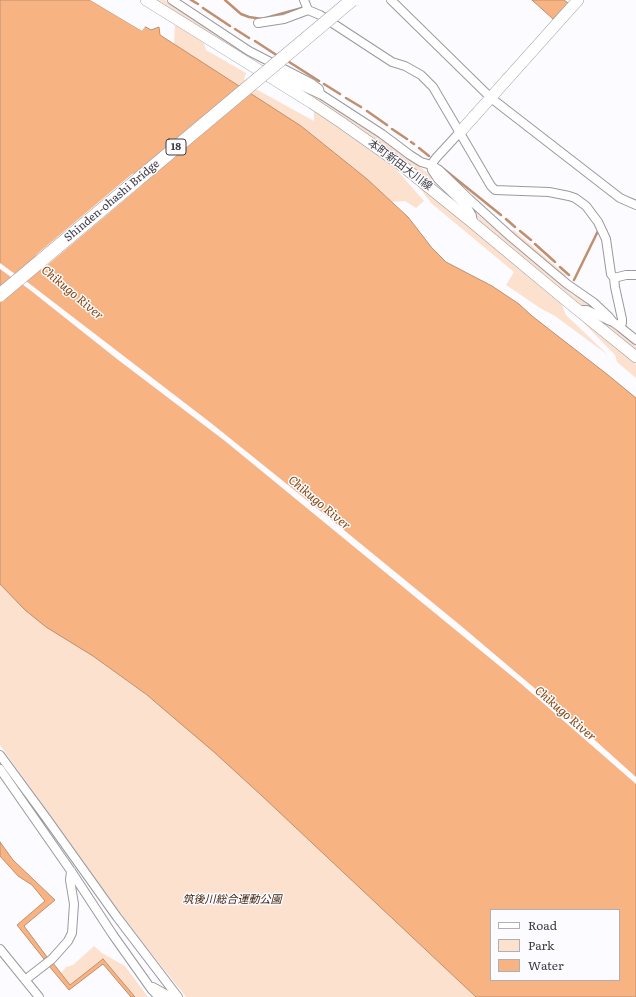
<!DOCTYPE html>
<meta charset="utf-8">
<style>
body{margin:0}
#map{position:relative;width:636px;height:997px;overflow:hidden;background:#fcfbff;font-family:Literata,serif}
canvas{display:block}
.legend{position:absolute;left:490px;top:909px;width:130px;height:72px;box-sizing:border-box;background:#fcfbff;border:1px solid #b0afb3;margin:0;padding:5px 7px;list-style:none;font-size:12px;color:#3d3c40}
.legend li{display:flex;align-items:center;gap:8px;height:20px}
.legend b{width:20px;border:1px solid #b0afb3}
</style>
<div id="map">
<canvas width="636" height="997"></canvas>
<ul class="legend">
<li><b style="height:5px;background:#fff"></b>Road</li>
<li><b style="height:11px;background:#fce1cf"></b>Park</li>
<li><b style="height:11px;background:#f7b382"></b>Water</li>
</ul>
</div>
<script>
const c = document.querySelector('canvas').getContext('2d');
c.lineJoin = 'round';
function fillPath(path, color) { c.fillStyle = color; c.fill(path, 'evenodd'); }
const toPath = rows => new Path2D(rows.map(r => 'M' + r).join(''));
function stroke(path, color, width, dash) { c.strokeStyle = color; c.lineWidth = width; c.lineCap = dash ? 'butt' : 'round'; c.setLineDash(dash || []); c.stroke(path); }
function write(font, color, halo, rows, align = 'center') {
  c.font = font + ' Literata,"Noto Sans JP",serif'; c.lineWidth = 3; c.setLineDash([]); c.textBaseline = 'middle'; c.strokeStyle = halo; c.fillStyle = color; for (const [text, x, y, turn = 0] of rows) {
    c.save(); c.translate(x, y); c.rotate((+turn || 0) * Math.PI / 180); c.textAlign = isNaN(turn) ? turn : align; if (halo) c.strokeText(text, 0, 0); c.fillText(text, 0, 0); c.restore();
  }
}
fillPath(toPath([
 [158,0,165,0,247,54,274,67,244,56],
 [175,24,204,43,206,50,246,73,244,79,252,87,314,121,314,110,388,160,424,201,416,208,405,201,392,202,367,179,301,126,174,44],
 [280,78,318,97,380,137,433,177,461,206],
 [414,180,560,300,566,315,608,355,555,316,540,308,506,285,514,272,431,203],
 [472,210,573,295,591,304,604,316,574,302,481,222],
 [514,230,567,276,563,278,510,231],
 [590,315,611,324,636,345,636,352],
 [578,317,636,364,636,378,617,362,615,355],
 [0,548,93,656,216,747,271,803,476,997,186,997,122,917,0,745],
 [94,946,102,953,125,966,148,997,135,997,103,959,70,985,61,973,66,967,73,965]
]), '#fce1cf');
const water = toPath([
 [0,0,90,0,142,31,144,26,151,30,159,27,160,35,301,126,367,179,408,217,432,248,446,262,492,286,519,304,532,316,608,375,636,398,636,997,476,997,261,795,214,752,147,695,93,656,46,627,25,610,0,584,0,0],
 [491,910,619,910,619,980,491,980,491,910],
 [532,0,564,0,568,3,553,19,532,0],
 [0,842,13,860,55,900,24,926,47,957,44,959,17,925,45,901,32,885,18,876,0,856,0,842],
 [103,959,135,997,131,997,103,964,69,990,49,966,53,963,70,985,103,959]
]);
fillPath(water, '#f7b382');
stroke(water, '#bf8f6e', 1);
fillPath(toPath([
 [90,0,94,0,141,28,143,24,146,25,142,31],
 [241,85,252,92,146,180,141,186,45,267,41,269,26,281,211,423,339,526,460,625,578,725,636,777,636,784,519,682,225,441,117,359,30,290,22,284,0,302,0,286,11,277,0,269,0,263,15,274,34,258,37,254,132,174,136,173]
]), '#fcfbff');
stroke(toPath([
 [191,0,198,4],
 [225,0,241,14,249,17,262,19,302,8],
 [203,8,230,26],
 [235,29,249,38],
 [255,41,278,56],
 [286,60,319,81],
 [324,84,340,94],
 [346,98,361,107],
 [367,111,387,125],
 [392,129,407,139],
 [411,142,414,144],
 [419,148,429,156],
 [440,166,501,215],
 [506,219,515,227],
 [520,231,531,240],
 [535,244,555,262],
 [560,267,569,275],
 [574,280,598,231]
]), '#bf8f6e', 2.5);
const street = toPath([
 [172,0,249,51,311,83,319,89,320,93],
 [304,0,308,10],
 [391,0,491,98,620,198,636,205],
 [258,23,284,19,308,10,320,15,392,62,405,66,421,75,433,87,491,186,495,190,549,192,569,196,575,198,586,206,598,222,606,239,611,274,614,278,626,275,636,275],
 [265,70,274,73,322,95,382,134,410,155,421,162,431,165,439,170,469,199,511,237,567,284,593,302,609,317,613,322],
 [460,132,436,158,431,165,432,170,438,179,467,207,472,216,473,223],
 [578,310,587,310,608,320,613,322,620,327,622,323,622,319,615,287,614,278],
 [620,327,636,340],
 [0,755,47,819,117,917,178,997],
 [0,769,71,871,113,935,152,990,159,997],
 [0,949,39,997],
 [25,980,52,959,68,941,72,933,74,904,70,880,71,871],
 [153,987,171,997]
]);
const secondary = toPath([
 [146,0,312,103,342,123,400,164,473,223,568,302,636,357],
 [460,132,578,0]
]);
stroke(street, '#9a99a1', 10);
stroke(secondary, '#9a99a1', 12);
stroke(street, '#fff', 8);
stroke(secondary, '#fff', 11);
const primaryBridge = toPath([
 [0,295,352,0]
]);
stroke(primaryBridge, '#9a99a1', 14, []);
stroke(primaryBridge, '#fff', 13);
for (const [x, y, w] of [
 [176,147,20]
]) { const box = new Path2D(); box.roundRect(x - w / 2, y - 8, w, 16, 3); c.fillStyle = '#fcfbff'; c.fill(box); stroke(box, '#3d3c40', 1); }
write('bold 10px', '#3d3c40', null, [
 ["18",176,147]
]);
write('11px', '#3d3c40', '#fcfbff', [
 ["本町新田大川線",400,165,37],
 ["Shinden-ohashi Bridge",112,201,-40]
]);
write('italic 11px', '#422611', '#fcfbff', [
 ["筑後川総合運動公園",232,900]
]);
write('italic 12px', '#83460d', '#fcfbff', [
 ["Chikugo River",72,293,40],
 ["Chikugo River",319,503,40],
 ["Chikugo River",565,714,41]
]);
</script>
